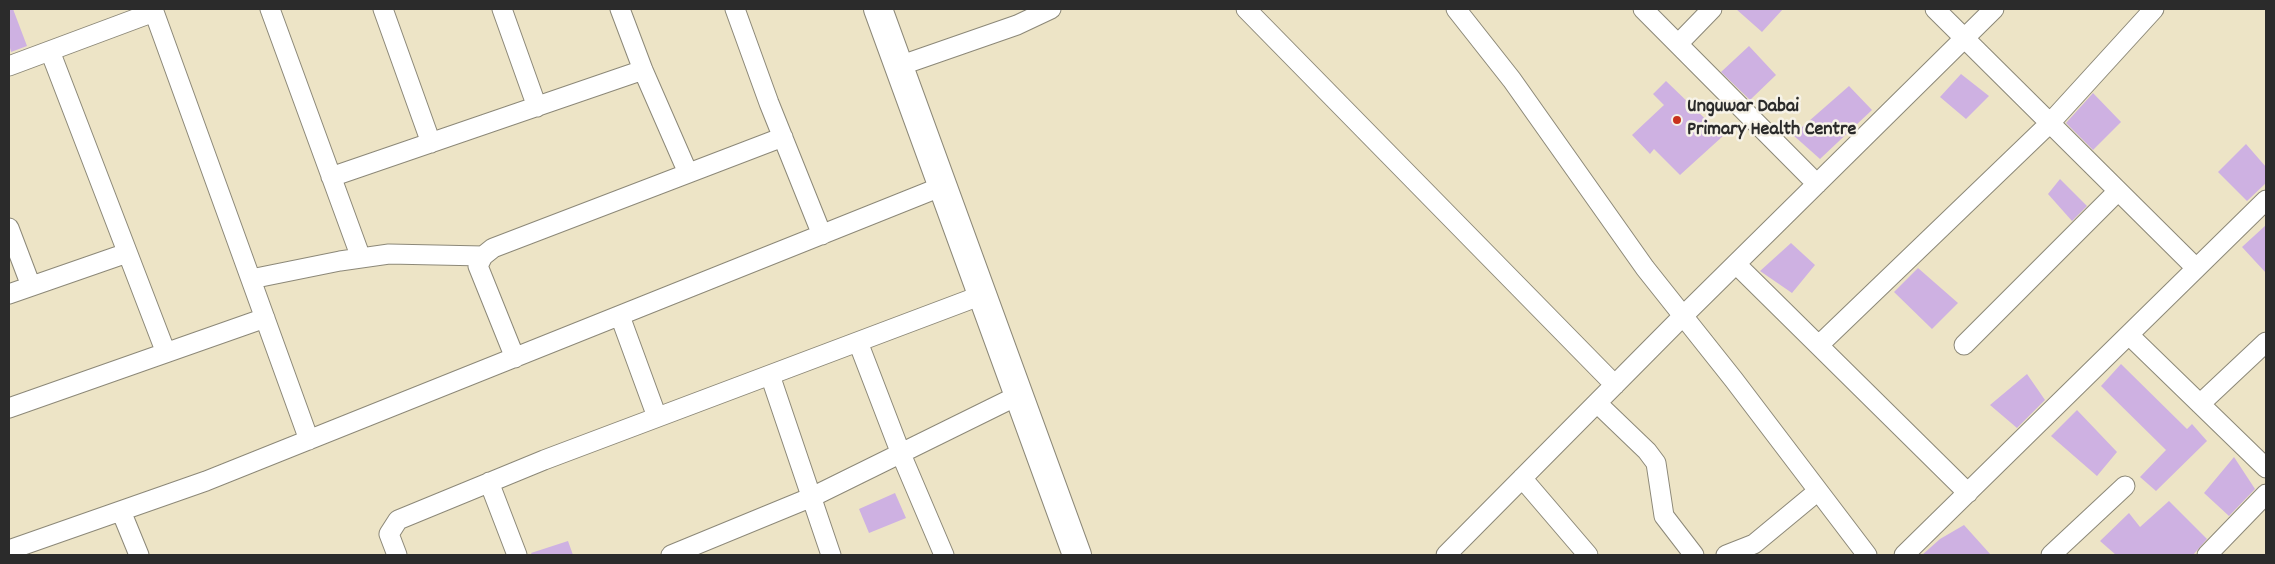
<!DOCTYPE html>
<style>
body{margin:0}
#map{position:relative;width:2275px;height:564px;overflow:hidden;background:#ede4c6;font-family:Dekko,sans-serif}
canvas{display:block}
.frame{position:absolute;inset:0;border:10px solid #2b2b2b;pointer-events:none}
</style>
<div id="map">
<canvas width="2275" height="564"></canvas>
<div class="frame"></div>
</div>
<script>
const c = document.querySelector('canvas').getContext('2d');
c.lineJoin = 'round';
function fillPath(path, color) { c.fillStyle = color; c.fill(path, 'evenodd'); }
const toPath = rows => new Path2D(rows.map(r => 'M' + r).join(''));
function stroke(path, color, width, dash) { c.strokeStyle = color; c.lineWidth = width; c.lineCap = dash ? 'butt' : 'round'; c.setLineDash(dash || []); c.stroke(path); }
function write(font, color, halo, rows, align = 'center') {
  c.font = font + ' Dekko,sans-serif'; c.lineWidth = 5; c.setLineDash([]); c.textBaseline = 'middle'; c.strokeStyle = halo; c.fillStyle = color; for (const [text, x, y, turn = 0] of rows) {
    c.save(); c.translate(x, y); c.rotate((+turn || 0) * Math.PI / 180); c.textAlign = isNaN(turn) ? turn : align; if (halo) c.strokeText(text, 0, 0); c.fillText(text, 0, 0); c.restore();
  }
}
fillPath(toPath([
 [9,9,13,9,27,46,11,52,9,44],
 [1736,9,1783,9,1762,32],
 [1749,46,1776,75,1750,100,1721,72],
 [1961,74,1989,96,1966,119,1940,97],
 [1666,81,1723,136,1680,175,1654,149,1650,154,1632,135,1664,105,1653,94],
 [1849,86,1872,110,1820,159,1793,135],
 [2093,93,2121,122,2093,150,2066,123],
 [2246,144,2266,167,2266,183,2247,201,2218,172],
 [2060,179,2087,206,2072,221,2048,194],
 [2266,225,2266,273,2242,247],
 [1791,243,1815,265,1792,293,1760,271],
 [1918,268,1958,303,1932,329,1894,292],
 [2121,364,2187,429,2192,424,2207,441,2156,491,2140,477,2166,450,2101,386],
 [2027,374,2045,400,2017,428,1990,405],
 [2077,410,2117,452,2097,476,2051,436],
 [2234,457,2255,489,2229,516,2204,493],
 [895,493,906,518,869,533,859,509],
 [2169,501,2207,539,2193,555,2116,555,2100,541,2129,513,2140,527],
 [1964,525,1991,555,1922,555,1940,539],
 [568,541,573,555,532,555,531,553]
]), '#ceb1e2');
const street = toPath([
 [153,9,309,440],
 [270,9,361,258],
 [383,9,431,143],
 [502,9,537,107],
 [620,9,643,70,688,173],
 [735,9,769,103,822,235],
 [1246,9,1615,385],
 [1456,9,1512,80,1645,268,1734,380,1867,555],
 [1643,9,1817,184],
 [1935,9,2196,268],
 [1678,44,1712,9],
 [50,51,166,353],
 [9,66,154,12],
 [899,66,1017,25,1051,9],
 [331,177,643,70],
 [9,228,31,286],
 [1736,264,1968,493],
 [251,279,340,261,389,254,483,256],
 [9,294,127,253],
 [620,316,657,417],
 [2129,335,2266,468],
 [858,342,901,454,944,555],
 [1819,345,2050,123,2154,9],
 [1964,345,2118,191],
 [515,358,478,266,483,256,493,248,783,137],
 [770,375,831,555],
 [1597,403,1647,451,1656,463,1664,516,1694,555],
 [2200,404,2266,342],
 [9,408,265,318],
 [1522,478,1588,555],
 [489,482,517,555],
 [121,511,139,555],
 [9,550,206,481,943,186],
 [397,555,389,534,398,520,544,460,982,295],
 [671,555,812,497,1019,395],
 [1446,555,1682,317,1994,9],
 [1726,555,1754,544,1818,491],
 [1904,555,2266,200],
 [2051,555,2125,486],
 [2207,555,2266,494]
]);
const secondary = toPath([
 [878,9,1077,555]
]);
stroke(street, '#8c8878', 21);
stroke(secondary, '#8c8878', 30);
stroke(street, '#fff', 19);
stroke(secondary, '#fff', 28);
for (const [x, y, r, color] of [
 [1677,120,5,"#c8321e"]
]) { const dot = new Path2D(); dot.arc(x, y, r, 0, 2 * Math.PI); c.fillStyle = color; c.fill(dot); stroke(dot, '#f7f3e8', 2); }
write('bold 20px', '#2b2b2b', '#f7f3e8', [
 ["Unguwar Dabai",1687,108],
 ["Primary Health Centre",1687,131]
], 'left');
</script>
